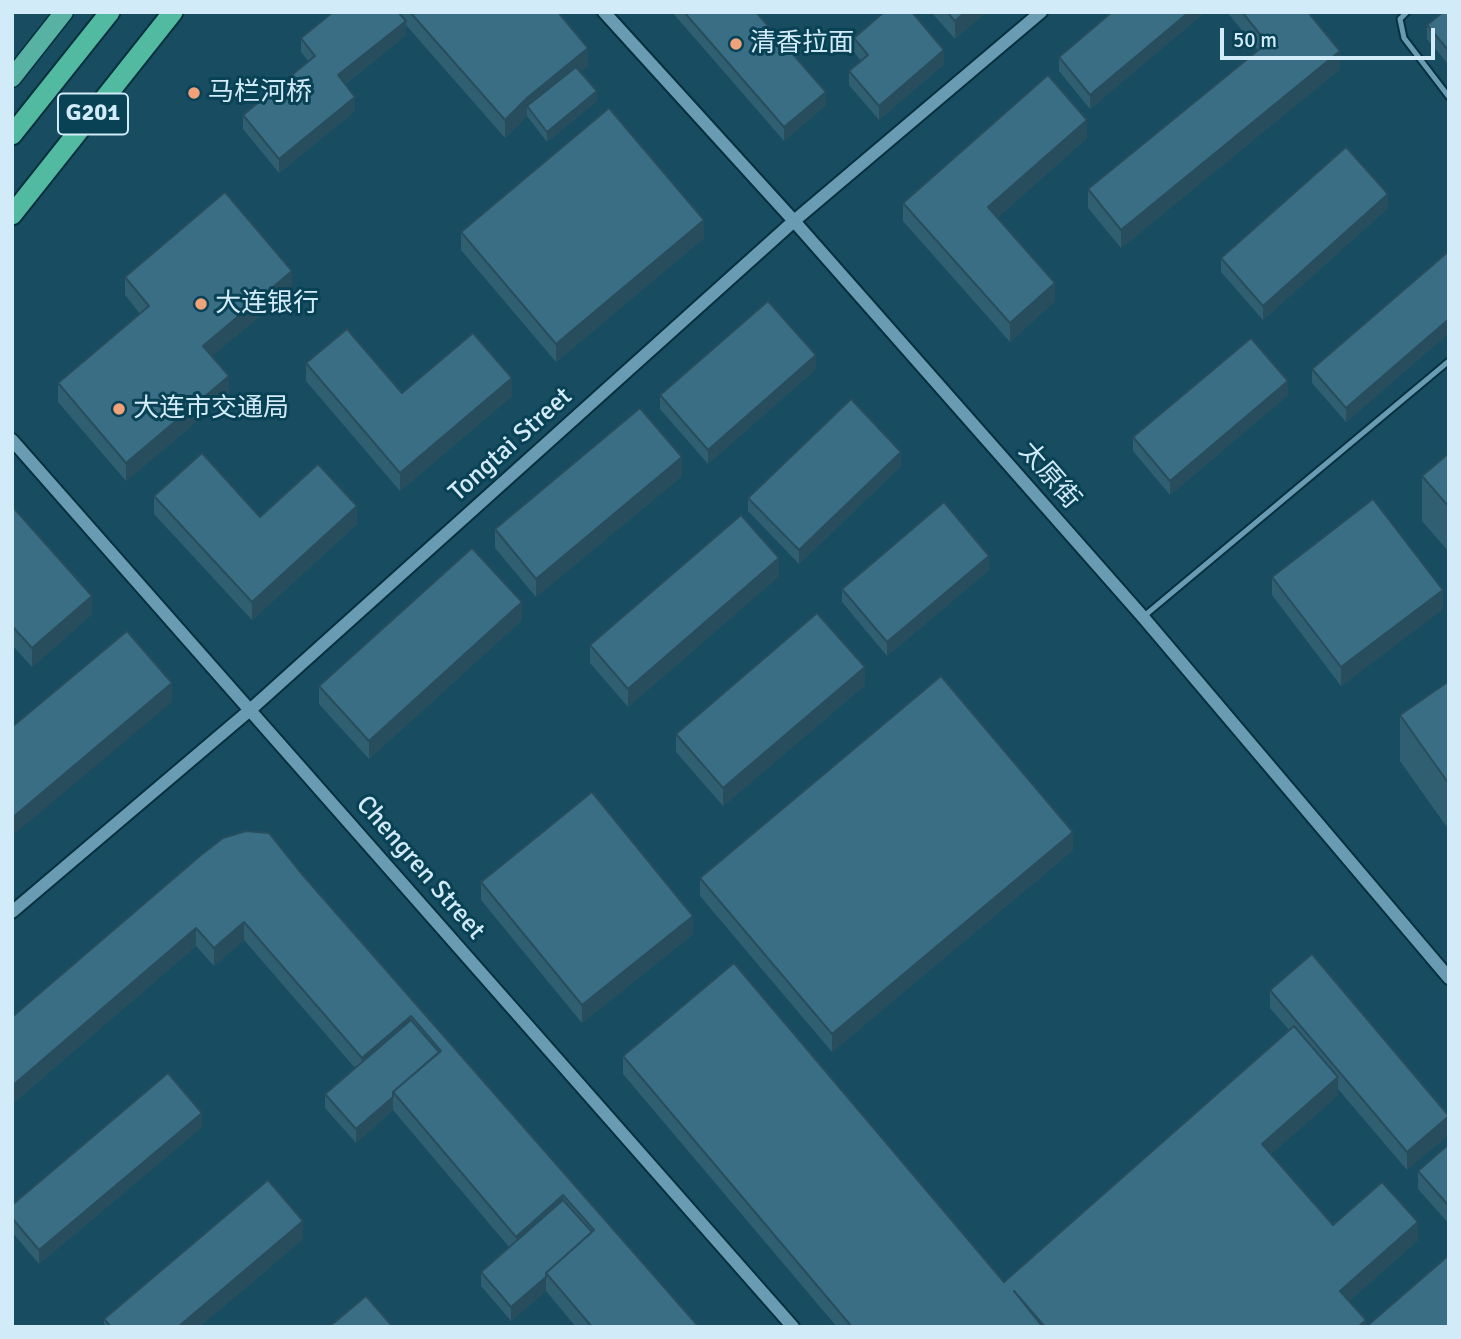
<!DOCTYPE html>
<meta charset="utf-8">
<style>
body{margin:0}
#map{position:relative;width:1461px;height:1339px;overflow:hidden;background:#184c60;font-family:Signika,sans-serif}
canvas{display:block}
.frame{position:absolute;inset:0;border:14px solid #d2ebf8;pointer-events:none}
.scale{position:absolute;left:1220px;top:28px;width:215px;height:32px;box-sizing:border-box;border:4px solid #d2ebf8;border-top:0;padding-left:9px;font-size:21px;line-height:24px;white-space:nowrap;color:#d2ebf8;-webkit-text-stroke:5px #094155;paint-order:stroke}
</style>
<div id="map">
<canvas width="1461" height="1339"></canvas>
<div class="frame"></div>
<div class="scale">50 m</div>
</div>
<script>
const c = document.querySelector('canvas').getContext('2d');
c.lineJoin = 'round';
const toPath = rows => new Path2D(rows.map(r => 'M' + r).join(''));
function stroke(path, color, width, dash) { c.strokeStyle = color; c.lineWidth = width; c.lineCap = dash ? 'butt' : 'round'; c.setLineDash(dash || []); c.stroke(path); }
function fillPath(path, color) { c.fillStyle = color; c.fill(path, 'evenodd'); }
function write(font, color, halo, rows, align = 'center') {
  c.font = font + ' Signika,"Noto Sans SC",sans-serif'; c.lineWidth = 6; c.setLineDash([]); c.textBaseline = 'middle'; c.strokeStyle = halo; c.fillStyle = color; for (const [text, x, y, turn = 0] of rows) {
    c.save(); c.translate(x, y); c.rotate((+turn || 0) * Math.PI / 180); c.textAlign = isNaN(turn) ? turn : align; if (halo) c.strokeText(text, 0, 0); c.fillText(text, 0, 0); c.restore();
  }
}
const service = toPath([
 [1407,12,1400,19,1404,38,1449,97],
 [1143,617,1449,361]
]);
const tertiary = toPath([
 [604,12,794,221,1143,617,1449,978],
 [12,440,793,1327],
 [12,912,250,710,794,221,1041,12]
]);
const primary = toPath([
 [12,78,64,12]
]);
const trunk = toPath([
 [12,135,110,12],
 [12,215,173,12]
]);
stroke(service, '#07303f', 9);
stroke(tertiary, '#07303f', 16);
stroke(primary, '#07303f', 21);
stroke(trunk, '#07303f', 23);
stroke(service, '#699bb2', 5);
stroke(tertiary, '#699bb2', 12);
stroke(primary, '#58b2a4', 18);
stroke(trunk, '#52baa0', 19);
fillPath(toPath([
 [333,12,558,12,588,66,580,72,597,101,547,142,527,116,505,138,406,25,406,35,345,84,355,111,279,173,243,129,243,115,309,62,301,52,301,38],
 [672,12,756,12,826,105,784,141],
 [931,12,986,12,955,39],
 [1112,12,1205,12,1090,109,1059,71,1059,57],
 [1227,12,1308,12,1340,69,1121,248,1088,208,1088,189,1258,50],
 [1449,12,1449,65,1427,39,1427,25],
 [854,38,944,64,879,120,849,85,849,71,861,61,854,52],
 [1087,138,997,218,1055,301,1010,342,903,221,903,203],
 [1388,208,1263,320,1221,272,1221,258],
 [461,232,704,238,556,362,461,250],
 [1449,251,1449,333,1346,422,1312,383,1312,369],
 [125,277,292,289,212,356,229,394,126,481,58,402,58,383,140,314,125,295],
 [306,363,402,393,512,396,400,491,306,381],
 [816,369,708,464,660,409,660,395],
 [1288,395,1170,495,1133,451,1133,437],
 [1449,453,1449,552,1422,521,1422,476],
 [901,466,799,564,748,511,748,498],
 [682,476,536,597,495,548,495,529],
 [154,496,260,517,357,524,252,620,154,514],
 [12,506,92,614,32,667,12,645],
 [989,570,887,656,842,602,842,589],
 [779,576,628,707,590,663,590,645],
 [1272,577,1443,609,1341,686,1272,595],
 [522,620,369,759,319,704,319,686],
 [1449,681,1449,830,1400,761,1400,715],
 [865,685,723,806,676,752,676,734],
 [1073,850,832,1052,700,896,700,878],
 [301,873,699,1327,576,1327,546,1291,511,1321,481,1286,481,1272,509,1247,393,1110,356,1143,325,1108,325,1094,355,1068,244,940,214,966,196,946,12,1104,12,1017],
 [481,882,693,934,582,1023,481,900],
 [1270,990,1449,1116,1407,1170,1338,1089,1338,1095,1271,1154,1333,1225,1418,1240,1349,1301,1366,1327,837,1327,623,1074,623,1056,1004,1282,1289,1030,1270,1008],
 [202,1127,39,1264,12,1232,12,1205],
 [1449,1144,1449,1224,1418,1189,1418,1171],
 [303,1239,199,1327,104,1327,104,1319]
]), '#315f72');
fillPath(toPath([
 [965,12,986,12,955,39,955,21],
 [1189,12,1205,12,1090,109,1090,95],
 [406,21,406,35,338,89,338,75],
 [588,48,588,66,532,112,527,106,527,116,505,138,505,120,527,98],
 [944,50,944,64,879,120,879,106],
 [1340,51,1340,69,1121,248,1121,230],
 [597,91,597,101,547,142,547,132],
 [826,92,826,105,784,141,784,127],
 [355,97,355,111,279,173,279,159],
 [1087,120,1087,138,988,226,988,207],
 [1388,194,1388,208,1263,320,1263,306],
 [704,220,704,238,556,362,556,344],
 [292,271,292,289,203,364,203,346],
 [1055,283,1055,301,1010,342,1010,323],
 [1449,319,1449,333,1346,422,1346,408],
 [816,355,816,369,708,464,708,450],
 [229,376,229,394,126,481,126,463],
 [512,378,512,396,400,491,400,473],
 [1288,381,1288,395,1170,495,1170,481],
 [901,452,901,466,799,564,799,550],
 [682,457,682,476,536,597,536,579],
 [357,506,357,524,252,620,252,602],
 [989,556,989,570,887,656,887,642],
 [779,558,779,576,628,707,628,689],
 [1443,590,1443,609,1341,686,1341,667],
 [92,596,92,614,32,667,32,648],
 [522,602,522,620,369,759,369,741],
 [865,667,865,685,723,806,723,788],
 [172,683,172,702,12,836,12,818],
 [1073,832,1073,850,832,1052,832,1034],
 [693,916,693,934,582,1023,582,1005],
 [244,922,244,940,214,966,214,948],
 [196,928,196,946,12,1104,12,1086],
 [411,1016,411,1034,362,1076,362,1058],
 [1338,1077,1338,1095,1262,1162,1262,1144],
 [393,1097,393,1110,356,1143,356,1129],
 [202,1113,202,1127,39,1264,39,1250],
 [1449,1117,1449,1135,1407,1170,1407,1152],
 [563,1195,563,1213,516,1255,516,1237],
 [303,1221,303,1239,199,1327,178,1327],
 [1418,1222,1418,1240,1340,1309,1340,1291],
 [546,1277,546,1291,511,1321,511,1307],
 [1366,1320,1366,1327,1358,1327]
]), '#284d5d');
const building = toPath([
 [333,12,398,12,406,21,338,75,355,97,279,159,243,115,315,56,301,38,333,12],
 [410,12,558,12,588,48,527,98,505,120,410,12],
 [684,12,756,12,826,92,784,127,684,12],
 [884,12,912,12,944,50,879,106,849,71,868,55,854,38,884,12],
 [947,12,965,12,955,21,947,12],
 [1112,12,1189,12,1090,95,1059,57,1112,12],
 [1242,12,1308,12,1340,51,1121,230,1088,189,1267,43,1242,12],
 [1443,12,1449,12,1449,51,1427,25,1443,12],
 [576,67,597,91,547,132,527,106,576,67],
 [1048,75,1087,120,988,207,1055,283,1010,323,903,203,1048,75],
 [609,108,704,220,556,344,461,232,609,108],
 [1346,147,1388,194,1263,306,1221,258,1346,147],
 [225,192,292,271,203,346,229,376,126,463,58,383,149,306,125,277,225,192],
 [1449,251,1449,319,1346,408,1312,369,1449,251],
 [768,301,816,355,708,450,660,395,768,301],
 [347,329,402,393,473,333,512,378,400,473,306,363,347,329],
 [1251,338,1288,381,1170,481,1133,437,1251,338],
 [851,399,901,452,799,550,748,498,851,399],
 [640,408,682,457,536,579,495,529,640,408],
 [202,453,260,517,318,464,357,506,252,602,154,496,202,453],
 [1449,453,1449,507,1422,476,1449,453],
 [1373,499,1443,590,1341,667,1272,577,1373,499],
 [944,502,989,556,887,642,842,589,944,502],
 [12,506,92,596,32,648,12,626,12,506],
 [741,515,779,558,628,689,590,645,741,515],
 [472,548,522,602,369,741,319,686,472,548],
 [817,613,865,667,723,788,676,734,817,613],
 [127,631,172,683,12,818,12,727,127,631],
 [941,676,1073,832,832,1034,700,878,941,676],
 [1449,681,1449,784,1400,715,1449,681],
 [592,792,693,916,582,1005,481,882,592,792],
 [246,831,269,833,301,873,699,1327,592,1327,546,1273,594,1230,563,1195,516,1237,393,1092,441,1051,411,1016,362,1058,244,922,214,948,196,928,12,1086,12,1017,201,855,223,838,246,831],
 [1312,954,1449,1116,1407,1152,1270,990,1312,954],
 [734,963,1004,1282,1294,1026,1338,1077,1262,1144,1333,1225,1382,1182,1418,1222,1340,1291,1366,1320,1358,1327,1045,1327,1014,1291,1043,1327,852,1327,623,1056,734,963],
 [411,1020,439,1052,393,1092,393,1097,356,1129,325,1094,411,1020],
 [168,1073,202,1113,39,1250,12,1218,12,1205,168,1073],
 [1449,1144,1449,1206,1418,1171,1449,1144],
 [268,1180,303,1221,178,1327,111,1327,104,1319,268,1180],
 [563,1200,592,1232,546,1273,546,1277,511,1307,481,1272,563,1200],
 [1449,1255,1449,1327,1366,1327,1449,1255],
 [366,1296,393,1327,329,1327,366,1296]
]);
fillPath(building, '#396e85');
stroke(building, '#284d5d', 2);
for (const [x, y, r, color] of [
 [736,44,7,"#f0a27a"],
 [194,93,7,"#f0a27a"],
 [201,304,7,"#f0a27a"],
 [119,409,7,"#f0a27a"]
]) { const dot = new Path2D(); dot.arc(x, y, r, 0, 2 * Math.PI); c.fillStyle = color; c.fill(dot); stroke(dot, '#094155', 2.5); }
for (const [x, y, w] of [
 [93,114,70]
]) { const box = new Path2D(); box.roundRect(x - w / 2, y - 20.5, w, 41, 5); c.fillStyle = '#094155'; c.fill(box); stroke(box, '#d2ebf8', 2); }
write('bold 24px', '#d2ebf8', null, [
 ["G201",93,114]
]);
write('26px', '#d2ebf8', '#094155', [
 ["清香拉面",750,44],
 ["马栏河桥",208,93],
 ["大连银行",215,304],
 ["大连市交通局",133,409]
], 'left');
write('26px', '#d2ebf8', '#094155', [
 ["Tongtai Street",511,445,-42],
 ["太原街",1049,476,49],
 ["Chengren Street",420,868,49]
]);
</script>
